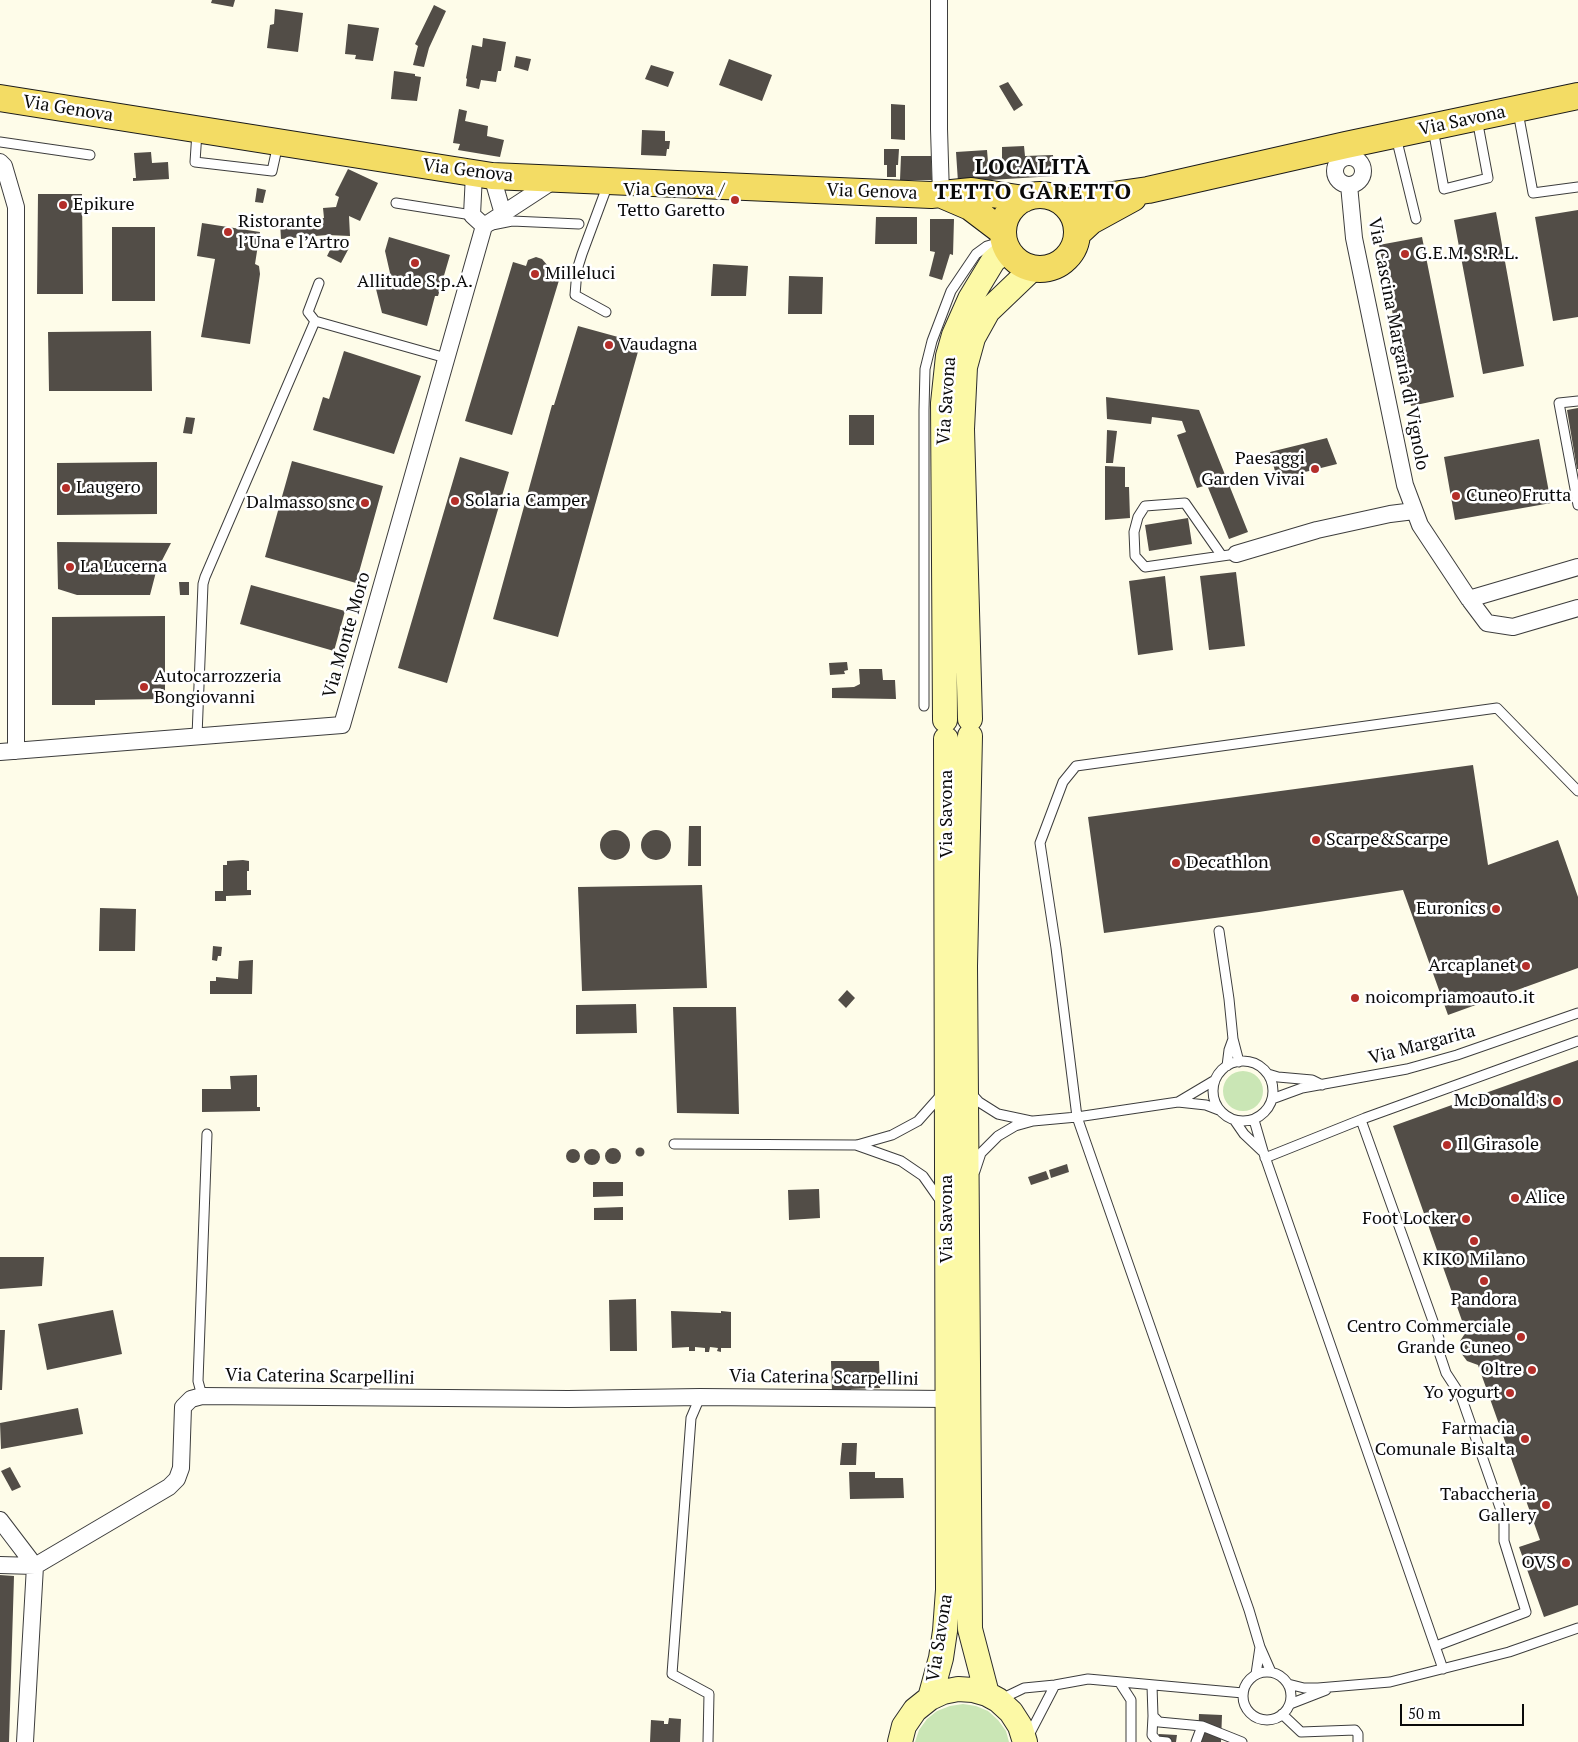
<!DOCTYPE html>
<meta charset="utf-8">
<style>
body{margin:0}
#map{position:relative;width:1578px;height:1742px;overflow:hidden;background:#fefce9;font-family:"PT Serif",serif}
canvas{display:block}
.scale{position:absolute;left:1400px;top:1704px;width:124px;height:22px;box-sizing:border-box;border:2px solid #0a0a0a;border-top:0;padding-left:6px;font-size:15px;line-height:18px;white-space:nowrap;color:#0a0a0a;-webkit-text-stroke:4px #fff;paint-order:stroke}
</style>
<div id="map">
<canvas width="1578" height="1742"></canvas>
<div class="scale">50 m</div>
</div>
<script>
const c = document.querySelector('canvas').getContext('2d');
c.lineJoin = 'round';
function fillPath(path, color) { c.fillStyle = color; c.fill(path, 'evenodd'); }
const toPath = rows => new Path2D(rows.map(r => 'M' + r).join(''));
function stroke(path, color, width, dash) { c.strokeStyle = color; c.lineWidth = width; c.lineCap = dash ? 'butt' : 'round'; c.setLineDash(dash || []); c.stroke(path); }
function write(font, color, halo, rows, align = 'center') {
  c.font = font + ' "PT Serif",serif'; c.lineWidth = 5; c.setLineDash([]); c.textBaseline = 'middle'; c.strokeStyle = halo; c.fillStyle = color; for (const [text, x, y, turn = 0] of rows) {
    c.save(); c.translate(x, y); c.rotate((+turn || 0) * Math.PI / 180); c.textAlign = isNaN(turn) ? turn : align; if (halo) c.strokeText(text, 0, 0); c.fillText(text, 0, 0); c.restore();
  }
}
fillPath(toPath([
 '1223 1091a20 20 0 1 1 40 0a20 20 0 1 1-40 0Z',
 [963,1704,976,1706,988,1711,998,1720,1006,1731,1009,1742,915,1742,919,1730,927,1719,937,1711,950,1706]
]), '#cae6b5');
fillPath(toPath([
 [212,0,235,0,233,7,211,3],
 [434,5,446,11,429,48,424,67,413,65,418,46,415,44],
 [275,9,303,13,298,52,267,48,270,25,274,24],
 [348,24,379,28,373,61,355,59,356,55,345,54],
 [483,38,506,42,501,71,498,71,496,82,481,80,479,89,466,86,467,79,466,78,472,45,482,47],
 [516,56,531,59,528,71,514,67],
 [729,59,772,75,762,101,719,85],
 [651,65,674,72,668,87,645,79],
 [394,71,415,74,415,76,421,77,417,101,391,99],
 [1008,82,1023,105,1014,111,999,86],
 [891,104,905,105,905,140,891,139],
 [459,109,467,111,465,121,488,126,487,136,504,140,500,157,458,150,460,144,453,143],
 [642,130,665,131,665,141,670,141,669,149,667,149,666,156,641,155],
 [1024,146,1025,156,1053,155,1055,176,958,182,956,152,987,150,988,162,1002,161,1002,147],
 [884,149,899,149,898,165,896,165,896,177,887,177,887,165,884,165],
 [151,152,152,163,168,162,169,179,133,181,133,178,136,178,134,153],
 [901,156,931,156,932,180,900,180],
 [348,169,378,183,360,221,349,216,350,236,327,235,281,239,280,222,324,218,323,208,336,207,339,197,335,195],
 [257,188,266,190,263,203,255,202],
 [38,194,82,194,83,294,37,294],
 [1578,210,1578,317,1553,321,1535,217],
 [1496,212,1524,366,1483,374,1454,220],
 [876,217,917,217,917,244,875,244],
 [930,219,954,219,953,255,950,254,942,280,929,276,935,252,930,251],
 [202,223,260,232,255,264,259,266,260,274,250,344,201,337,215,259,197,256],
 [112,227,155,227,155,301,112,301],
 [389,237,450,255,438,296,435,296,427,326,382,313,373,277,390,273,385,251],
 [1422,237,1454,397,1411,406,1379,245],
 [334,242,349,248,341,263,327,256],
 [536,257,542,259,548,266,548,274,560,277,512,435,465,421,513,262,526,266,528,260],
 [713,264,748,266,746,296,711,296],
 [789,276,823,277,822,314,788,314],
 [578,326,629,340,628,345,639,348,558,637,493,619,552,405,554,405],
 [151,331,152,391,49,391,48,332],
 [344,351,421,376,394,454,313,430,323,397,329,399],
 [1106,397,1199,410,1248,532,1229,539,1207,485,1197,488,1177,435,1186,432,1182,421,1152,417,1151,424,1107,419],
 [1578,408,1578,469,1577,469,1567,410],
 [849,415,874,415,874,445,849,445],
 [186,417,195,418,192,434,183,433],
 [1107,430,1117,431,1113,463,1106,463],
 [1327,438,1337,464,1277,479,1270,452],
 [1539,439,1551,503,1455,520,1444,457],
 [460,457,509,472,447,683,398,668],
 [292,461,383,486,356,583,265,557],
 [157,462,157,514,57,515,57,463],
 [1105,466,1125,467,1125,487,1129,487,1130,518,1105,520],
 [1188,518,1192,544,1149,551,1145,525],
 [57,542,171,543,156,572,150,595,77,595,58,589],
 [1236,572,1245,646,1209,650,1200,576],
 [1165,576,1173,650,1138,655,1129,581],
 [179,582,189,582,189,595,180,595],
 [251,585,345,611,334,651,240,624],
 [165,616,165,699,95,700,95,705,52,705,52,617],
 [847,662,848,670,844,671,845,674,830,675,829,663],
 [859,669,882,669,883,680,895,680,896,699,832,698,832,688,854,687,860,684],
 [1473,765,1488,865,1558,840,1578,897,1578,968,1448,1015,1403,890,1259,912,1104,933,1088,817],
 [689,826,701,826,701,866,688,866],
 '641 845a15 15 0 1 1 30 0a15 15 0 1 1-30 0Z',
 '600 845a15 15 0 1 1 30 0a15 15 0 1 1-30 0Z',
 [243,860,249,861,249,871,247,871,247,890,251,890,251,895,226,896,226,901,215,901,215,891,223,891,223,865,227,865,227,861],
 [702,885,707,988,582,991,578,887],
 [100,908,136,909,135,951,99,951],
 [213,946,222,947,221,956,218,956,217,961,212,960],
 [253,960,252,994,210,994,210,981,216,981,216,977,238,979,239,961],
 [847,990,855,998,846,1008,838,1000],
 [636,1004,637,1033,576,1034,576,1005],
 [673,1007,736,1007,739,1114,677,1113],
 [1578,1060,1578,1605,1544,1617,1519,1547,1540,1540,1478,1365,1467,1361,1461,1353,1460,1341,1466,1332,1393,1126],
 [257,1075,257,1107,260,1107,260,1111,202,1112,202,1089,231,1089,230,1076],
 '635.5 1152a4.5 4.5 0 1 1 9 0a4.5 4.5 0 1 1-9 0Z',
 '605 1156a8 8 0 1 1 16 0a8 8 0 1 1-16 0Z',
 '566 1156a7 7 0 1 1 14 0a7 7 0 1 1-14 0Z',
 '584 1157a8 8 0 1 1 16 0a8 8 0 1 1-16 0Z',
 [1067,1164,1069,1172,1051,1178,1049,1170],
 [1046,1171,1049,1179,1031,1185,1028,1177],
 [593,1182,623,1182,623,1196,593,1197],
 [819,1189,820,1218,789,1220,788,1190],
 [623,1207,623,1220,594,1220,594,1208],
 [0,1257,44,1257,42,1286,0,1289],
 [636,1299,637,1351,610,1351,609,1300],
 [113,1310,122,1354,47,1370,38,1324],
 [671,1311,721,1313,721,1311,731,1312,731,1348,721,1348,721,1352,717,1351,718,1348,710,1347,709,1352,705,1352,705,1348,695,1347,695,1351,689,1351,689,1347,672,1348],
 [0,1330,5,1330,2,1390,0,1390],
 [831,1361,879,1361,880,1388,851,1389,852,1393,832,1392],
 [78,1408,83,1434,1,1449,0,1423],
 [842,1443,857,1443,856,1465,840,1465],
 [10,1467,21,1487,12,1491,1,1471],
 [849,1472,875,1472,875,1478,903,1478,904,1498,850,1499],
 [0,1575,14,1576,9,1742,0,1742,0,1646,8,1646,0,1646],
 [1199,1714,1222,1715,1221,1742,1198,1742],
 [669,1718,681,1719,680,1742,650,1742,651,1720,664,1721,664,1724,668,1724],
 [1159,1734,1177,1735,1176,1742,1159,1742]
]), '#524d47');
const lane = toPath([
 [1518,112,1533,193,1578,187],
 [1433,129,1444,189,1488,178,1477,119],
 [197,132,195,162,272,171,278,144],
 [1396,137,1416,219],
 [0,142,90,155],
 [396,203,472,215],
 [492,225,512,221,579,224],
 [606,312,575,295,577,270,582,254,608,184],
 [315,321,308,312,319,283],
 [1578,401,1559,403,1578,505],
 [1222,556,1185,503,1145,506,1138,517,1134,532,1135,556,1145,567,1236,554],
 [924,706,924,410,925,369,932,341,951,291,976,254,987,246,1004,241],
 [197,736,203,584,205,577,315,321,446,358],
 [1219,931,1229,999,1233,1039,1239,1062],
 '1213 1091a30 30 0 1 1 60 0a30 30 0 1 1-60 0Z',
 [1227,1066,1229,1050,1233,1039],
 [1268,1074,1278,1077,1312,1080,1322,1085],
 [970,1092,979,1102,998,1114,1031,1121],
 [1272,1099,1302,1088,1407,1069,1457,1055,1578,1013],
 [1178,1102,1215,1080],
 [1254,1120,1263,1151,1443,1669],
 [1361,1120,1439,1338,1439,1352,1446,1373,1461,1396,1504,1519,1504,1541,1526,1612,1436,1646],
 [1235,1121,1244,1134,1262,1151],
 [674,1144,856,1145,901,1161,923,1176,942,1203],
 [857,1145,892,1135,918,1121,942,1094],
 [1265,1158,1365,1118,1578,1041],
 [975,1171,981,1153,998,1136,1015,1126,1033,1121,1077,1117,1178,1102,1206,1105,1219,1110],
 [202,1396,198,1381,207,1134],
 [700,1397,691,1418,672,1674,709,1694,708,1742],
 [1260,1647,1249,1610,1077,1117,1056,948,1040,843,1063,782,1076,766,1497,708,1578,791],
 '1243 1696a24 24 0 1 1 48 0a24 24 0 1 1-48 0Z',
 [1256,1674,1260,1647,1271,1672],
 [1120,1683,1131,1700,1131,1742],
 [1288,1684,1304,1688,1318,1688,1390,1682,1509,1652,1578,1628],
 [1152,1686,1153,1716,1159,1722,1202,1726,1242,1742],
 [999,1700,1024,1688,1055,1685,1088,1679,1243,1693],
 [1290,1704,1326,1690],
 [1282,1714,1301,1732,1355,1730,1358,1734,1358,1742],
 [1153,1716,1152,1735,1157,1741,1167,1742],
 [1028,1737,1055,1685],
 [1196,1742,1202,1726]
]);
const street = toPath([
 [939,0,939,129,941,195],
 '1335 171a14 14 0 1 1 28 0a14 14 0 1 1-28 0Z',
 [0,162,4,166,16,207,16,751],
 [474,174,472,215,484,226],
 [492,176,503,214],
 [1349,185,1354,238,1405,485,1420,525,1469,599,1487,623,1513,627,1578,608],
 [1236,554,1317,530,1390,514,1414,511],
 [1469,599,1578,567],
 [0,752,342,725,484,226,556,179],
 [0,1520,35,1566,25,1742],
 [0,1565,35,1566],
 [35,1566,169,1487,177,1479,181,1468,183,1407,191,1399,202,1396,568,1399,700,1397,947,1399]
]);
const secondary = toPath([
 [970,719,962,429,965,367,973,338,988,311,1033,268],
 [945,720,943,403,948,356,954,335,970,299,993,261,1007,249],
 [970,736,965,966,970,1629,987,1694],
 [930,1698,941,1658,945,1631,948,1590,946,739],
 [900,1742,904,1726,915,1710,930,1698,943,1692,958,1689,973,1690,987,1694,998,1700,1011,1712,1020,1726,1025,1742]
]);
const primary = toPath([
 [0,98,492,176,931,195,972,191,1024,199],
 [942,195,970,207,1003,232],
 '1003 232a37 37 0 1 1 74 0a37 37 0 1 1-74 0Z',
 [1063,202,1148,190,1346,145,1578,96],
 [1077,234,1091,221,1133,198]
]);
stroke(lane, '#3d3d3d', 11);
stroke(street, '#3d3d3d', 18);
stroke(secondary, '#2c2c2c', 26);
stroke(primary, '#1b1b1b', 28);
stroke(lane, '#fff', 9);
stroke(street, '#fff', 16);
stroke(secondary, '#fcf9a6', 24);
stroke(primary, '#f3dc64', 26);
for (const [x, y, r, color] of [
 [735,200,5,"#b42e29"],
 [63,205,5,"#b42e29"],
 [228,232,5,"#b42e29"],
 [1405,254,5,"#b42e29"],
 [415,263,5,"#b42e29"],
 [535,274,5,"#b42e29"],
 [609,345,5,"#b42e29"],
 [1315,469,5,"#b42e29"],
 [66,488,5,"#b42e29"],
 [1456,496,5,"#b42e29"],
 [455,501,5,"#b42e29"],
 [365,503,5,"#b42e29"],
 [70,567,5,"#b42e29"],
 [144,687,5,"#b42e29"],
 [1316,840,5,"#b42e29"],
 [1176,863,5,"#b42e29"],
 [1496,909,5,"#b42e29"],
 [1526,966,5,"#b42e29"],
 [1355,998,5,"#b42e29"],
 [1557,1101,5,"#b42e29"],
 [1447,1145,5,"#b42e29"],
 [1515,1198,5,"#b42e29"],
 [1466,1219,5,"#b42e29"],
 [1474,1241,5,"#b42e29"],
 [1484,1281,5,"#b42e29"],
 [1521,1337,5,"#b42e29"],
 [1532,1370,5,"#b42e29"],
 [1510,1393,5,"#b42e29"],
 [1525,1439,5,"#b42e29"],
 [1546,1505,5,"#b42e29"],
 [1566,1563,5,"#b42e29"]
]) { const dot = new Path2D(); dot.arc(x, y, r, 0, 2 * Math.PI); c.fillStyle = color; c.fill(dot); stroke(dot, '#fff', 2); }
write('18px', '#0a0a0a', '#fff', [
 ["Via Genova",68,109,9],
 ["Via Savona",1462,121,-12],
 ["Via Genova",468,171,7],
 ["Via Genova",872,192,2],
 ["Via Cascina Margaria di Vignolo",1398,344,79],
 ["Via Savona",947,401,-86],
 ["Via Monte Moro",347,635,-74],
 ["Via Savona",947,814,-90],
 ["Via Margarita",1422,1045,-15],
 ["Via Savona",947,1219,-90],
 ["Via Caterina Scarpellini",320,1377,1],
 ["Via Caterina Scarpellini",824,1378,1],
 ["Via Savona",940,1638,-81]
]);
write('18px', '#0a0a0a', '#fff', [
 ["Via Genova /",725,190,"right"],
 ["Tetto Garetto",725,211,"right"],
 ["Epikure",73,205],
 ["Ristorante",238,222],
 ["l’Una e l’Artro",238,243],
 ["G.E.M. S.R.L.",1415,254],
 ["Milleluci",545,274],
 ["Allitude S.p.A.",415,282,"center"],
 ["Vaudagna",619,345],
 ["Paesaggi",1305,459,"right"],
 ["Garden Vivai",1305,480,"right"],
 ["Laugero",76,488],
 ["Cuneo Frutta",1466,496],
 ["Solaria Camper",465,501],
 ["Dalmasso snc",355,503,"right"],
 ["La Lucerna",80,567],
 ["Autocarrozzeria",154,677],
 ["Bongiovanni",154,698],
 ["Scarpe&Scarpe",1326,840],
 ["Decathlon",1186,863],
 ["Euronics",1486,909,"right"],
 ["Arcaplanet",1516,966,"right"],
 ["noicompriamoauto.it",1365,998],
 ["McDonald's",1547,1101,"right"],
 ["Il Girasole",1457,1145],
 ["Alice",1525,1198],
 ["Foot Locker",1456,1219,"right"],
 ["KIKO Milano",1474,1260,"center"],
 ["Pandora",1484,1300,"center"],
 ["Centro Commerciale",1511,1327,"right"],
 ["Grande Cuneo",1511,1348,"right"],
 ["Oltre",1522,1370,"right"],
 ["Yo yogurt",1500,1393,"right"],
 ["Farmacia",1515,1429,"right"],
 ["Comunale Bisalta",1515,1450,"right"],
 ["Tabaccheria",1536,1495,"right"],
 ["Gallery",1536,1516,"right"],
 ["OVS",1556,1563,"right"]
], 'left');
c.letterSpacing = '1px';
write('bold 22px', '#0a0a0a', '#fff', [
 ["LOCALITÀ",1033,168],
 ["TETTO GARETTO",1033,193]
]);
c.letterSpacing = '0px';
</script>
